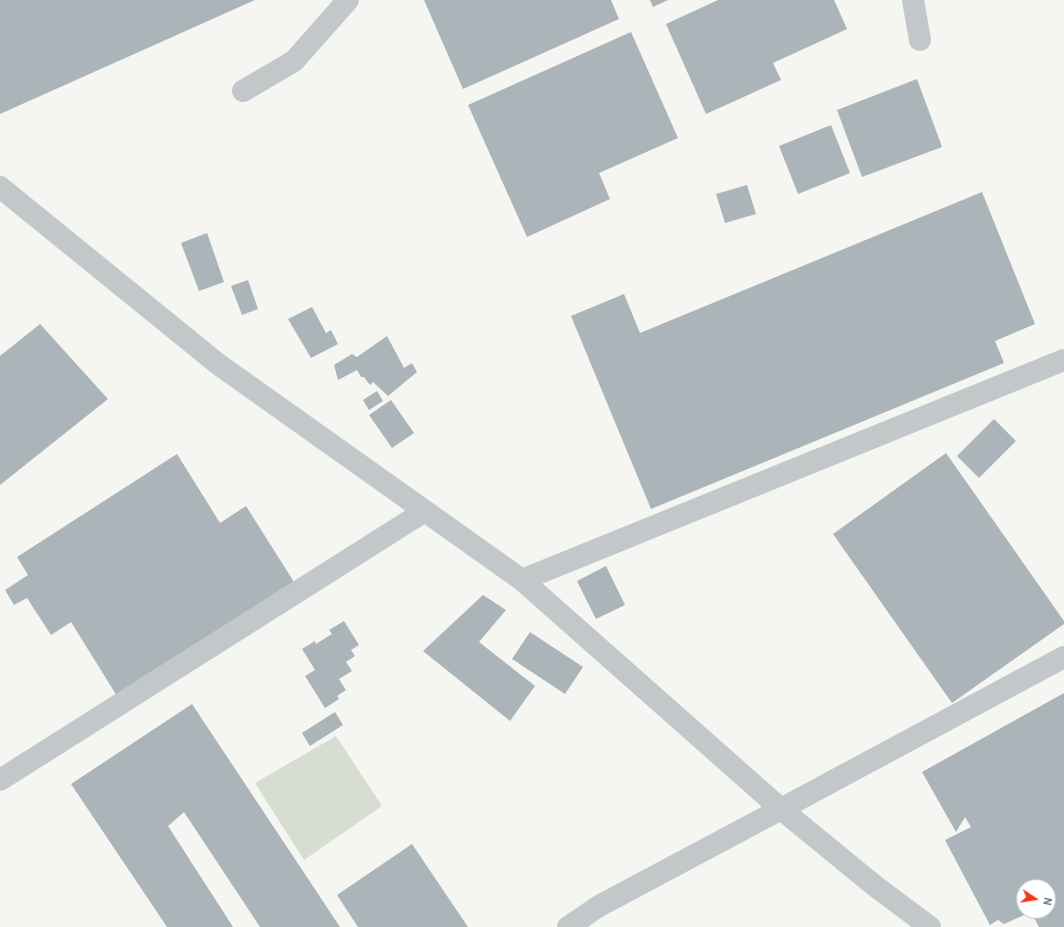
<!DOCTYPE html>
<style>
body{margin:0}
#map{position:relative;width:1064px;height:927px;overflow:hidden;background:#f5f5f1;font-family:Overpass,sans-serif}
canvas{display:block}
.north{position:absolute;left:1016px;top:879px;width:40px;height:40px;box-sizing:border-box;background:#fff;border:1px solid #c0c9ce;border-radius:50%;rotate:102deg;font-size:11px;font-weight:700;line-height:16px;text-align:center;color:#617885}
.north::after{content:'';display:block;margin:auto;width:14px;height:18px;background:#f33613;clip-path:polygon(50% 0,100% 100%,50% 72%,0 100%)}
</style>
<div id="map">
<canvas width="1064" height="927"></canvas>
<div class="north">N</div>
</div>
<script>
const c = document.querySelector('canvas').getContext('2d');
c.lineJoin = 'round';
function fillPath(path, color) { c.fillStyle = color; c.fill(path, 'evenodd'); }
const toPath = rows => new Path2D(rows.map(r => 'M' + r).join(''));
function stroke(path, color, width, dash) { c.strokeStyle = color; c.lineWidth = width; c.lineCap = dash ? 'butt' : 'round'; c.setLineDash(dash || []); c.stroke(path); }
fillPath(toPath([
 [336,736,382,806,304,860,255,783]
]), '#d7ddd1');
fillPath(toPath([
 [0,0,255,0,0,114],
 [424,0,611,0,619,19,463,89],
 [650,0,668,0,653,7],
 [718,0,834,0,847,29,773,63,781,80,706,114,666,24],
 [631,32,678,138,599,173,610,199,527,237,468,105],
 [917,79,942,147,862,177,837,110],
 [831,125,850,173,798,194,779,146],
 [747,185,756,214,725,223,716,194],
 [982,192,1035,324,995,341,1004,363,651,509,571,316,624,294,640,333],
 [207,233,224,282,199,291,181,243],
 [248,280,258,309,242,315,231,286],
 [312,307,326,333,331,330,338,344,311,358,288,319],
 [40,324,108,399,0,485,0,356],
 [387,336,404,368,412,363,417,372,388,396,373,382,370,385,364,377,361,377,357,370,338,380,334,365,352,354,357,357],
 [377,391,383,401,369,410,363,400],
 [391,400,414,433,392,448,369,415],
 [994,419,1016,441,979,478,957,456],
 [946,453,1064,621,1064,624,952,703,833,534],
 [177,454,220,523,246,506,294,582,117,696,71,622,51,635,27,598,14,605,5,590,28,575,17,557],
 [606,566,625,605,596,619,577,581],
 [483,595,506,610,479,642,535,686,510,721,423,651],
 [344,621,359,645,351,650,355,656,346,662,352,671,339,679,346,690,337,696,339,699,325,708,305,676,315,670,302,649,315,641,316,644,332,634,329,630],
 [530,632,583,667,565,694,512,659],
 [1064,693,1064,927,1039,927,1031,912,1004,924,998,920,990,925,945,840,971,827,965,817,956,832,922,772],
 [1024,887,1048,887,1048,911,1024,911],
 [192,704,340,927,260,927,184,812,168,826,233,927,167,927,71,784],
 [335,712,343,725,310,746,302,733],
 [412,844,468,927,358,927,337,895]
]), '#aab4b9');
stroke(toPath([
 [913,0,920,40],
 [243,91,294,61,348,0],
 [0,187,218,364,522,580,781,809,875,886,930,927],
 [522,580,1064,360],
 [0,780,425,511],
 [568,927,599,906,781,809,1064,657]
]), '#c2c7ca', 22);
</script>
